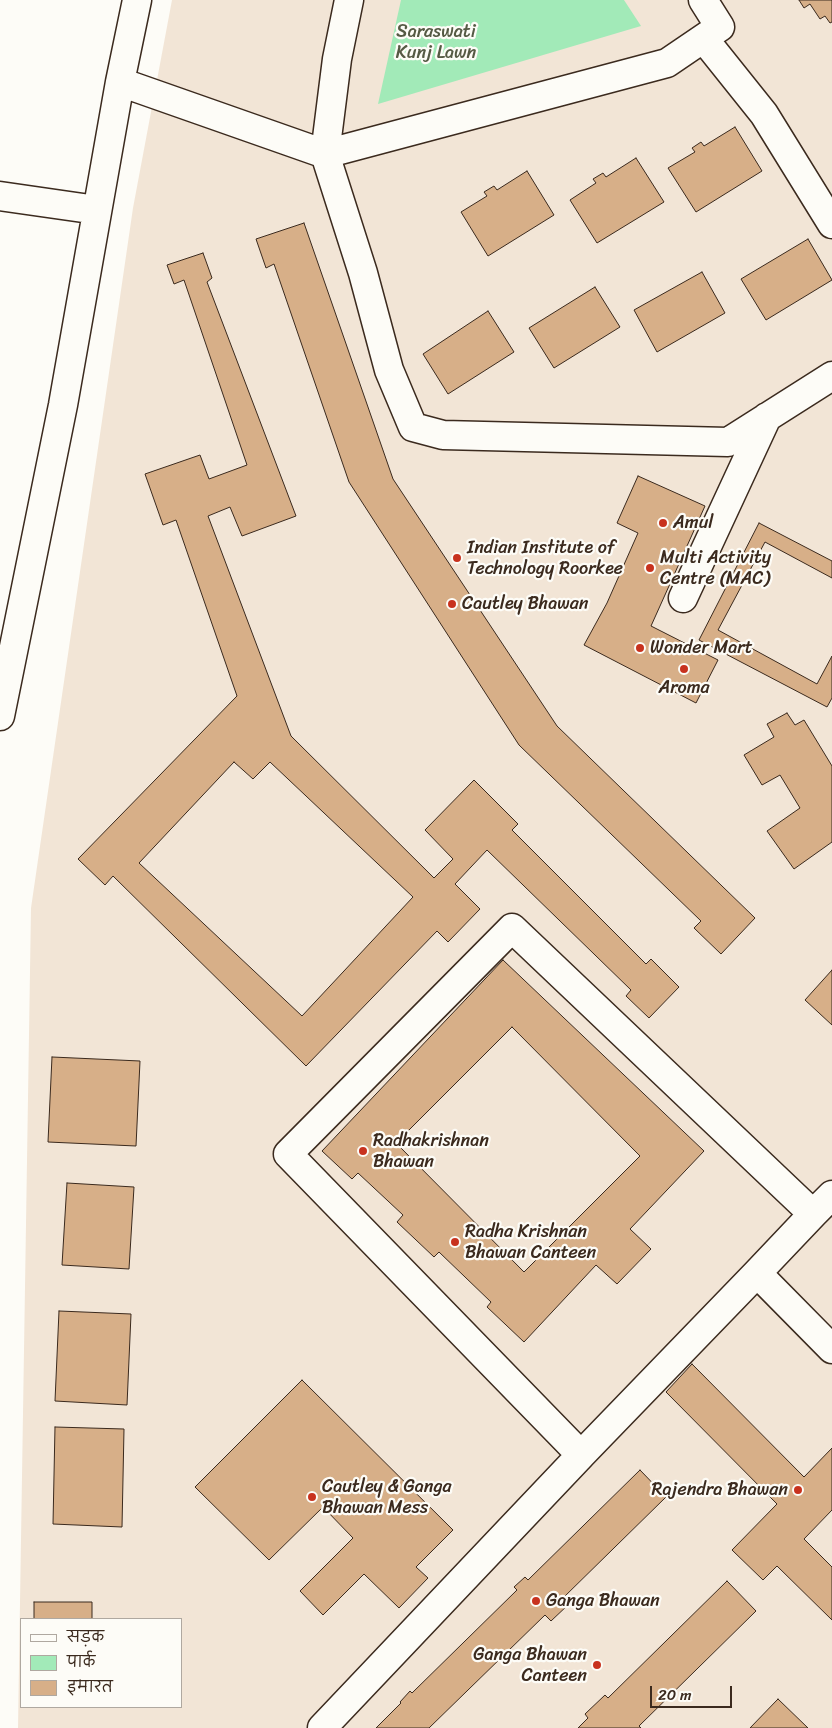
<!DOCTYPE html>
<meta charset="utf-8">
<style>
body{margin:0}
#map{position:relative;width:832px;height:1728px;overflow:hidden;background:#fdfcf7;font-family:Sriracha,"Playpen Sans Deva",sans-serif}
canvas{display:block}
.legend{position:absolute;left:20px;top:1618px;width:162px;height:90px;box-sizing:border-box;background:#fdfcf7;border:1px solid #afa8a0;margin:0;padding:6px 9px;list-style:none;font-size:15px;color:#3b2a1e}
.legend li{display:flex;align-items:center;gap:10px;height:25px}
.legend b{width:25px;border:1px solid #afa8a0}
.scale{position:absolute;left:650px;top:1686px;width:82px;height:22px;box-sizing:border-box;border:2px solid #3b2a1e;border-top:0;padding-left:6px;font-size:15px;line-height:18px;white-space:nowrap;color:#3b2a1e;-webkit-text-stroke:4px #fdfcf7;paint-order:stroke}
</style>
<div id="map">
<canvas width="832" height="1728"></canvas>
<ul class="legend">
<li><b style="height:6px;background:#fdfcf7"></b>सड़क</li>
<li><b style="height:14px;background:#a2eab8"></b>पार्क</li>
<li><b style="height:14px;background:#d7af88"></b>इमारत</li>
</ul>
<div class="scale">20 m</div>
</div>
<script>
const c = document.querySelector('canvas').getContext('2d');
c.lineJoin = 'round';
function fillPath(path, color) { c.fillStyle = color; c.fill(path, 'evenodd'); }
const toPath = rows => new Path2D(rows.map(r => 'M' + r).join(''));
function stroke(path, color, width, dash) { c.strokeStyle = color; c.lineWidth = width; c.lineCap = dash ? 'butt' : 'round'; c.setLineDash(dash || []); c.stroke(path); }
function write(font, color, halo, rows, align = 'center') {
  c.font = font + ' Sriracha,sans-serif'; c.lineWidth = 4.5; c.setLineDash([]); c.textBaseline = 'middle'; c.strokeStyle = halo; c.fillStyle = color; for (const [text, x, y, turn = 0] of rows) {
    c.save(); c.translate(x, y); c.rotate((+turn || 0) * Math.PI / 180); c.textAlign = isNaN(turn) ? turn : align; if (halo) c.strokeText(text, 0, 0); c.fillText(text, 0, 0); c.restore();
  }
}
fillPath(toPath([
 [172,0,832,0,832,1728,18,1728,31,908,133,208],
 [21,1619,181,1619,181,1707,21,1707]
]), '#f2e5d6');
fillPath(toPath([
 [401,0,624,0,641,26,378,104]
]), '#a2eab8');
const building = toPath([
 [799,0,832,0,832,22,830,23,825,16,820,19,810,4,804,8,799,0],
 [735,127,762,171,696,212,668,168,695,152,692,148,701,142,704,146,735,127],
 [636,158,664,202,597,243,570,200,596,183,593,179,603,173,606,177,636,158],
 [527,171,554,215,488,256,461,212,487,196,484,192,494,186,497,190,527,171],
 [304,223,393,479,557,726,755,918,721,954,694,928,701,921,519,745,349,482,274,264,266,268,256,239,304,223],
 [808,239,832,280,766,320,741,279,808,239],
 [203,253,212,278,207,282,296,516,242,536,230,507,208,516,291,736,434,878,453,859,425,830,474,780,518,824,512,830,646,964,651,959,679,987,649,1018,626,996,631,990,487,850,455,884,480,909,448,942,437,931,306,1066,113,876,105,885,78,859,237,696,176,520,163,525,145,474,200,455,209,479,247,465,184,280,174,284,167,265,203,253],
 [234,762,253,779,270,762,413,897,302,1016,139,863,234,762],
 [702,272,725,313,657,352,634,310,702,272],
 [595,287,620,327,554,368,529,328,595,287],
 [488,311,514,352,448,394,423,354,488,311],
 [638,476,705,506,651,626,718,660,696,703,584,645,607,603,638,533,617,523,638,476],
 [759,523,832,561,832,578,765,542,718,630,817,684,832,656,832,698,827,707,699,640,759,523],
 [787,713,795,725,804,720,832,766,832,842,794,869,767,831,800,808,780,775,762,785,744,755,774,737,767,724,787,713],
 [503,960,704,1151,630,1229,651,1249,617,1284,596,1265,524,1342,487,1307,491,1302,439,1252,434,1257,397,1222,403,1215,358,1173,352,1179,322,1151,503,960],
 [512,1027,640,1156,524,1272,396,1143,512,1027],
 [832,970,832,1025,805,1000,832,970],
 [52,1057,140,1061,136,1146,48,1142,52,1057],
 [67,1183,134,1187,129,1269,62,1265,67,1183],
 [59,1311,131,1314,127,1405,55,1401,59,1311],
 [692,1364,804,1477,832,1448,832,1510,804,1539,832,1567,832,1620,777,1566,763,1580,732,1550,777,1504,666,1392,692,1364],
 [302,1380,453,1530,416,1567,428,1578,399,1608,364,1574,323,1615,300,1591,353,1538,323,1507,269,1560,195,1487,302,1380],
 [55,1427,124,1429,122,1527,53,1524,55,1427],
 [640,1470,666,1497,563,1598,569,1604,551,1621,545,1615,429,1728,376,1728,401,1703,400,1702,410,1691,412,1693,517,1590,514,1587,525,1577,528,1580,640,1470],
 [727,1581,756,1611,639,1726,641,1728,578,1728,588,1718,585,1714,605,1695,608,1698,727,1581],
 [34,1602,92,1602,92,1619,34,1619,34,1602],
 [778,1699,808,1728,750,1728,778,1699]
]);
fillPath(building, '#d7af88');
stroke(building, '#3b2a1e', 1);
const minor = toPath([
 [349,0,337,59,325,154,667,63,720,27,703,0],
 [704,39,764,114,832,224],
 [120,82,325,154,363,273,389,370,413,427,443,435,728,442,832,376],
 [0,196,97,210],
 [683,598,767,417],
 [0,716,63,405,120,82,137,0],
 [813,1214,512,928,288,1154,581,1455,757,1273,813,1214,832,1195],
 [757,1273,832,1349],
 [322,1728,581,1455]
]);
stroke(minor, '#3b2a1e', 31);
stroke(minor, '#fdfcf7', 28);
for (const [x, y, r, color] of [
 [663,523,5,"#c8321e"],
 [457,558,5,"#c8321e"],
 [650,568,5,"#c8321e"],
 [452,604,5,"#c8321e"],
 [640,648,5,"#c8321e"],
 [684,669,5,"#c8321e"],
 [363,1151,5,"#c8321e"],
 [455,1242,5,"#c8321e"],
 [798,1490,5,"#c8321e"],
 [312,1497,5,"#c8321e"],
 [536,1601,5,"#c8321e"],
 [597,1665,5,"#c8321e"]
]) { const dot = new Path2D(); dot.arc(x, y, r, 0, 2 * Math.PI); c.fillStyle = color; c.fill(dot); stroke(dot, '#fdfcf7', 2); }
write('18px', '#555a44', '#fdfcf7', [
 ["Saraswati",436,32],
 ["Kunj Lawn",436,53]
]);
write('18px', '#3b2a1e', '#fdfcf7', [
 ["Amul",673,523],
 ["Indian Institute of",467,548],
 ["Technology Roorkee",467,569],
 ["Multi Activity",660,558],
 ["Centre (MAC)",660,579],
 ["Cautley Bhawan",462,604],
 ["Wonder Mart",650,648],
 ["Aroma",684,688,"center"],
 ["Radhakrishnan",373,1141],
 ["Bhawan",373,1162],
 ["Radha Krishnan",465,1232],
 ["Bhawan Canteen",465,1253],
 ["Cautley & Ganga",322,1487],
 ["Bhawan Mess",322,1508],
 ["Rajendra Bhawan",788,1490,"right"],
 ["Ganga Bhawan",546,1601],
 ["Ganga Bhawan",587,1655,"right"],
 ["Canteen",587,1676,"right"]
], 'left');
</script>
